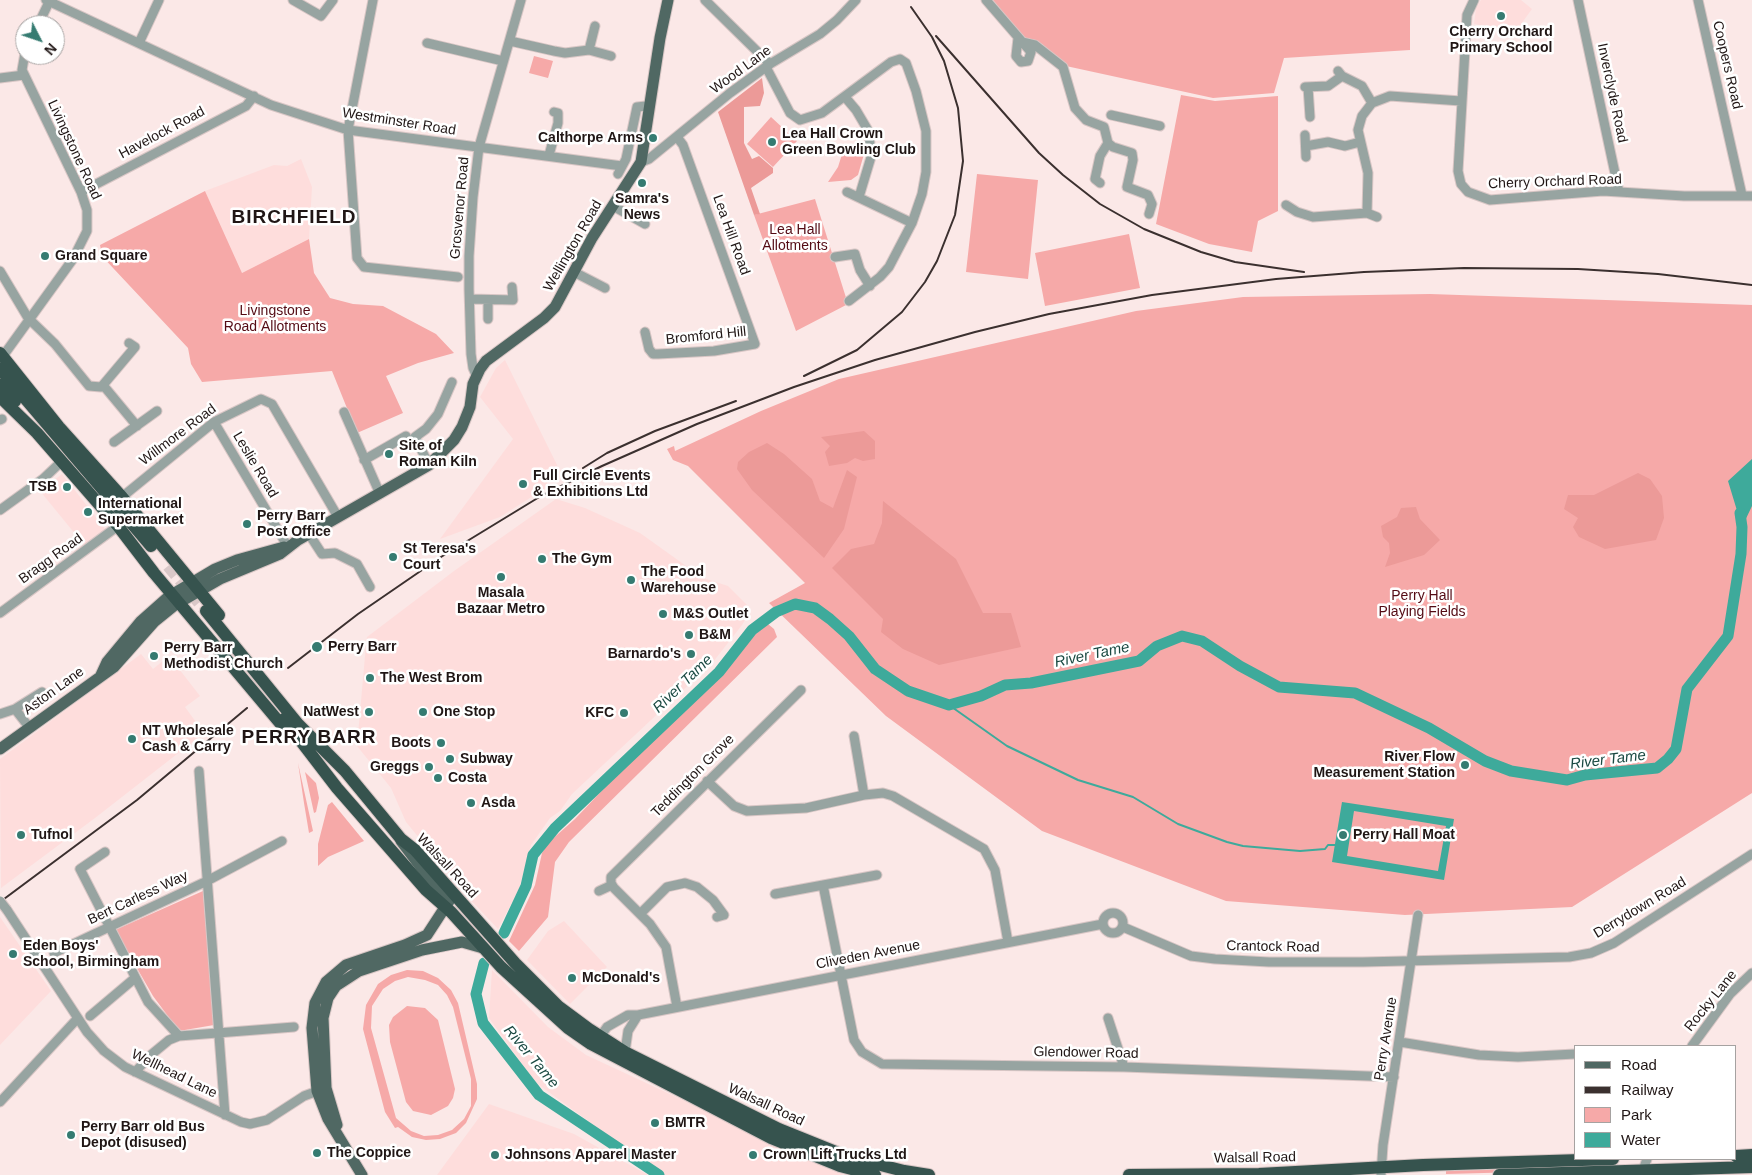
<!DOCTYPE html>
<style>
body{margin:0}
#map{position:relative;width:1752px;height:1175px;overflow:hidden;background:#fbe8e7;font-family:Arial,sans-serif}
canvas{display:block}
.legend{position:absolute;left:1574px;top:1045px;width:162px;height:115px;box-sizing:border-box;background:#fff;border:1px solid #a6a2a1;margin:0;padding:6px 9px;list-style:none;font-size:15px;color:#201615}
.legend li{display:flex;align-items:center;gap:10px;height:25px}
.legend b{width:25px;border:1px solid #a6a2a1}
.north{position:absolute;left:15px;top:15px;width:50px;height:50px;box-sizing:border-box;background:#fff;border:1px solid #a6a2a1;border-radius:50%;rotate:131deg;font-size:14px;font-weight:700;line-height:20px;text-align:center;color:#201615}
.north::after{content:'';display:block;margin:auto;width:18px;height:22px;background:#357b71;clip-path:polygon(50% 0,100% 100%,50% 72%,0 100%)}
</style>
<div id="map">
<canvas width="1752" height="1175"></canvas>
<ul class="legend">
<li><b style="height:6px;background:#506863"></b>Road</li>
<li><b style="height:6px;background:#3b302f"></b>Railway</li>
<li><b style="height:14px;background:#f6a9a8"></b>Park</li>
<li><b style="height:14px;background:#3eaa9b"></b>Water</li>
</ul>
<div class="north">N</div>
</div>
<script>
const c = document.querySelector('canvas').getContext('2d');
c.lineJoin = 'round';
function fillPath(path, color) { c.fillStyle = color; c.fill(path, 'evenodd'); }
const toPath = rows => new Path2D(rows.map(r => 'M' + r).join(''));
function stroke(path, color, width, dash) { c.strokeStyle = color; c.lineWidth = width; c.lineCap = dash ? 'butt' : 'round'; c.setLineDash(dash || []); c.stroke(path); }
function write(font, color, halo, rows, align = 'center') {
  c.font = font + ' Arial,sans-serif'; c.lineWidth = 5; c.setLineDash([]); c.textBaseline = 'middle'; c.strokeStyle = halo; c.fillStyle = color; for (const [text, x, y, turn = 0] of rows) {
    c.save(); c.translate(x, y); c.rotate((+turn || 0) * Math.PI / 180); c.textAlign = isNaN(turn) ? turn : align; if (halo) c.strokeText(text, 0, 0); c.fillText(text, 0, 0); c.restore();
  }
}
fillPath(toPath([
 [1481,0,1521,0,1532,9,1516,31,1474,24,1476,8],
 [301,159,312,187,309,239,242,273,205,191,274,165,287,166],
 [505,360,563,477,500,517,440,539,513,439,480,397,496,368],
 [62,474,106,530,85,546,40,491],
 [556,499,585,508,640,533,703,578,728,586,749,607,749,613,742,625,713,662,572,794,560,811,550,818,531,845,519,889,498,929,466,895,406,822,391,788,357,746,366,645,367,637,454,571],
 [141,654,153,669,169,656,200,696,185,707,204,733,95,818,1,888,0,759],
 [0,917,51,991,0,1045],
 [564,921,607,967,570,1004,527,960,548,931],
 [492,970,548,1027,586,1055,844,1175,662,1175,535,1082,489,1018],
 [489,1104,574,1134,648,1175,437,1175]
]), '#fedddc');
fillPath(toPath([
 [993,0,1410,0,1410,50,1284,58,1274,93,1213,98,1066,66,1042,44,1023,37],
 [534,56,553,61,548,78,529,73],
 [1181,95,1215,101,1278,96,1278,211,1258,221,1252,252,1209,244,1156,224],
 [771,117,797,141,773,167,747,144],
 [851,146,864,154,858,175,851,180,828,182,838,167,844,148],
 [977,174,1038,180,1028,279,966,272],
 [205,191,242,273,309,239,314,273,330,298,353,304,383,306,436,334,454,353,418,363,386,376,403,413,357,433,332,371,202,382,191,364,188,348,99,253,101,250,100,245],
 [815,199,848,304,796,331,754,215],
 [1129,234,1140,288,1045,306,1035,253],
 [1430,294,1752,305,1752,793,1572,907,1405,915,1226,901,1042,831,886,716,769,603,805,583,688,466,673,460,667,449,674,446,675,451,761,411,839,379,1136,311,1243,297],
 [768,624,774,629,777,637,569,842,555,862,548,917,519,951,509,941,535,885,542,853,549,842,575,819,633,758,705,692,754,635],
 [298,763,313,831,309,833,304,803],
 [305,772,316,783,319,798,316,812,314,813],
 [332,802,364,841,328,857,318,866,318,844,328,805],
 [203,891,214,1025,179,1031,153,996,115,930],
 [407,970,423,971,438,978,451,990,458,1003,477,1084,477,1099,466,1123,456,1133,440,1139,426,1140,412,1137,398,1127,395,1128,385,1112,363,1029,366,1005,378,984,391,975],
 [408,977,425,980,438,985,447,995,453,1007,471,1079,471,1106,464,1119,452,1130,438,1135,424,1136,411,1131,396,1118,371,1028,372,1006,383,989,395,981],
 [407,1006,425,1008,438,1020,455,1089,453,1098,448,1106,431,1115,413,1111,406,1102,390,1042,389,1025,393,1017],
 [1547,1168,1559,1171,1446,1174,1446,1170]
]), '#f6a9a8');
fillPath(toPath([
 [762,78,764,93,760,106,744,107,744,143,752,159,759,156,773,168,773,173,751,188,760,214,754,215,718,112],
 [864,431,875,441,875,459,863,461,855,458,847,463,829,466,825,452,830,446,821,437],
 [767,443,784,454,812,479,820,501,833,508,847,470,857,477,844,529,824,558,752,490,737,469,738,462,749,452],
 [1638,473,1650,479,1662,496,1664,518,1656,540,1605,549,1579,537,1573,527,1578,518,1564,509,1568,495,1594,495],
 [883,501,956,559,983,613,1011,613,1021,647,939,665,903,649,881,632,883,619,832,568,851,549,874,544,882,523],
 [1416,507,1420,519,1440,540,1424,555,1385,567,1390,553,1389,543,1383,537,1381,526,1397,517,1401,508]
]), '#ec9a98');
fillPath(toPath([
 [1752,459,1752,506,1742,527,1728,481],
 [1342,802,1454,819,1444,880,1332,862],
 [1354,811,1446,826,1438,871,1347,856]
]), '#3eaa9b');
stroke(toPath([
 [949,705,1007,746,1078,780,1133,797,1178,824,1227,842,1243,846,1300,851,1325,849,1328,845,1335,845]
]), '#3eaa9b', 2);
stroke(toPath([
 [504,933,526,886,533,855,555,828,719,672,752,630,776,612,795,604,815,608,830,619,849,636,875,669,908,691,949,705,981,696,1005,685,1031,683,1139,661,1157,646,1182,636,1202,641,1240,666,1279,687,1355,693,1429,728,1485,761,1511,771,1567,780,1585,775,1657,768,1668,759,1676,749,1687,689,1728,636,1741,554,1742,527,1740,513],
 [484,963,476,994,483,1023,539,1095,659,1175]
]), '#3eaa9b', 11);
stroke(toPath([
 [168,566,206,611]
]), '#dac8c8', 12, [12, 6]);
const minor = toPath([
 [46,0,271,105,348,130,622,166],
 [293,0,321,16,333,0],
 [373,0,348,130,357,258,364,267,458,277],
 [705,0,770,64],
 [986,0,1031,52,1028,61,1021,62,1016,56,1018,38],
 [1474,0,1467,15,1458,171,1461,184,1468,192,1490,200,1603,191,1684,196,1752,196],
 [1578,0,1619,192],
 [1698,0,1742,195],
 [38,25,50,0],
 [510,41,554,51,565,53,589,50,611,56],
 [1022,42,1035,45,1063,67,1075,108,1086,120,1104,127,1108,143,1100,156,1095,179,1100,183],
 [139,43,159,0],
 [427,43,503,61],
 [589,50,595,26],
 [766,67,790,113,800,120,822,113,891,62,900,59,906,63,916,91,926,131,926,172,922,194,912,223,889,267,880,277,849,301],
 [1338,71,1342,76,1362,86,1372,103],
 [0,78,24,75],
 [1305,87,1328,86,1342,76],
 [1308,87,1310,117],
 [845,97,856,110,869,132,871,157,859,197],
 [1111,115,1160,126],
 [1305,135,1306,157],
 [1108,143,1113,147,1132,153,1133,160,1127,187,1148,195,1152,204,1149,214],
 [1306,146,1328,142,1345,146,1360,142],
 [549,155,558,123,558,113,554,112],
 [641,162,649,159,730,93,770,64,820,34,837,20,856,0],
 [618,174,626,159,637,107,646,106],
 [81,192,246,106,254,96],
 [847,192,912,223],
 [1286,205,1297,212,1313,217,1367,213,1377,217],
 [613,206,645,224],
 [1367,213,1368,173,1358,130,1362,116,1372,103,1390,96,1461,101],
 [835,257,855,254,860,270,870,286],
 [0,271,28,318,55,344,89,386,101,387,103,385,135,347,129,343],
 [574,272,605,288],
 [470,299,513,300,512,287],
 [488,319,488,300],
 [645,332,649,349,653,354,658,354,714,351,755,344,683,145,677,137],
 [3,356,73,259,87,231,87,210,81,192,22,70,25,53],
 [477,377,473,368,471,354,469,289,469,256,473,197,479,147,521,0],
 [103,385,137,426],
 [344,412,380,494],
 [0,420,2,419],
 [214,422,288,547],
 [114,442,157,411],
 [364,460,406,436],
 [429,465,415,437,426,429,438,414,452,382],
 [122,497,214,422,261,399,272,404,338,517],
 [0,510,43,479,62,461],
 [309,534,322,554,335,553,357,564,370,587],
 [0,613,118,526],
 [15,709,29,727],
 [0,714,15,709,42,692],
 [854,736,864,795],
 [199,771,225,1115],
 [707,781,734,806,747,811,806,808,864,795,883,793,893,796,984,849,995,870,1008,942],
 [105,852,80,869,148,1002,179,1036],
 [823,885,854,1040,862,1052,882,1064,1124,1067,1394,1077],
 [599,891,612,885],
 [775,894,877,875],
 [7,910,87,1032,104,1051,125,1067,241,1122,250,1124,267,1120,304,1096,323,1089],
 '1103 923a10 10 0 1 1 20 0a10 10 0 1 1-20 0Z',
 [640,914,667,887,685,883,697,887,713,900,724,915,717,917],
 [1123,927,1191,956,1215,959,1269,962,1363,962,1569,957,1591,953,1614,943,1752,854],
 [54,953,207,881,282,841],
 [677,1007,666,947,650,924,614,888,611,883,611,877,801,690],
 [90,1016,135,978],
 [1108,1018,1124,1067],
 [601,1041,600,1037,607,1027,628,1015,638,1015,1103,924],
 [1400,1042,1479,1055,1518,1057,1575,1054],
 [1692,1046,1730,994,1752,973],
 [625,1052,628,1031,638,1015],
 [135,1072,152,1054,169,1040,179,1036,294,1027],
 [0,1102,77,1019],
 [1643,1170,1647,1159],
 [1381,1175,1383,1145,1418,915]
]);
const major = toPath([
 [101,675,107,662,141,621,168,597,215,569,237,560,284,547],
 [0,749,114,667,154,622,175,605,220,579,280,554,298,540,429,465,454,440,462,427,470,407,473,384,480,369,486,361,544,318,555,307,592,238,641,162,660,38,668,0],
 [401,841,442,895,444,911],
 [337,1125,326,1088,323,1018,328,998,336,986,359,971,422,950,462,942,483,948],
 [362,1175,328,1119,317,1091,312,1028,315,1003,326,982,346,965,405,945,427,935,453,895]
]);
const highway = toPath([
 [0,353,59,427,122,497,219,615],
 [0,369,151,546],
 [0,385,15,401],
 [0,397,37,433,118,526,154,573,285,729],
 [206,611,298,724,345,771,401,839,415,850,515,963,558,1006,589,1029,625,1052,779,1129,846,1156,904,1171,929,1175],
 [284,719,337,788,426,890,451,912,501,967,568,1028,591,1044,771,1138,840,1166,875,1175],
 [1736,1156,1752,1155],
 [1129,1175,1259,1174,1423,1165,1613,1159],
 [1499,1175,1752,1167]
]);
stroke(minor, '#d8c6c5', 11);
stroke(major, '#d8c6c5', 13);
stroke(highway, '#d8c6c5', 14);
stroke(minor, '#97a4a1', 9);
stroke(major, '#506863', 11);
stroke(highway, '#36534e', 12);
stroke(toPath([
 [936,36,1039,153,1063,175,1100,204,1144,229,1201,252,1235,262,1304,272],
 [804,376,857,350,902,312,925,282,937,261,955,215,963,161,958,108,944,61,932,37,911,7],
 [583,468,607,453,655,431,736,401],
 [288,668,358,614,441,557,541,496,602,466,697,424,794,387,875,360,975,332,1049,314,1152,295,1276,279,1364,272,1464,268,1578,269,1658,274,1752,285],
 [0,902,137,800,247,708]
]), '#3b302f', 2);
const minorBridge = toPath([
 [0,901,7,910]
]);
stroke(minorBridge, '#d8c6c5', 11, []);
stroke(minorBridge, '#97a4a1', 9);
for (const [x, y, r, color] of [
 [1501,16,5,"#357b71"],
 [653,138,5,"#357b71"],
 [772,142,5,"#357b71"],
 [642,183,5,"#357b71"],
 [45,256,5,"#357b71"],
 [389,454,5,"#357b71"],
 [523,484,5,"#357b71"],
 [67,487,5,"#357b71"],
 [88,512,5,"#357b71"],
 [247,524,5,"#357b71"],
 [393,557,5,"#357b71"],
 [542,559,5,"#357b71"],
 [501,577,5,"#357b71"],
 [631,580,5,"#357b71"],
 [663,614,5,"#357b71"],
 [689,635,5,"#357b71"],
 [317,647,6,"#357b71"],
 [691,654,5,"#357b71"],
 [154,656,5,"#357b71"],
 [370,678,5,"#357b71"],
 [369,712,5,"#357b71"],
 [423,712,5,"#357b71"],
 [624,713,5,"#357b71"],
 [132,739,5,"#357b71"],
 [441,743,5,"#357b71"],
 [450,759,5,"#357b71"],
 [1465,765,5,"#357b71"],
 [429,767,5,"#357b71"],
 [438,778,5,"#357b71"],
 [471,803,5,"#357b71"],
 [21,835,5,"#357b71"],
 [1343,835,5,"#357b71"],
 [13,954,5,"#357b71"],
 [572,978,5,"#357b71"],
 [655,1123,5,"#357b71"],
 [71,1135,5,"#357b71"],
 [317,1153,5,"#357b71"],
 [495,1155,5,"#357b71"],
 [753,1155,5,"#357b71"]
]) { const dot = new Path2D(); dot.arc(x, y, r, 0, 2 * Math.PI); c.fillStyle = color; c.fill(dot); stroke(dot, '#fff', 2); }
write('bold 14px', '#201615', '#fff', [
 ["Cherry Orchard",1501,32,"center"],
 ["Primary School",1501,48,"center"],
 ["Lea Hall Crown",782,134],
 ["Green Bowling Club",782,150],
 ["Calthorpe Arms",643,138,"right"],
 ["Samra's",642,199,"center"],
 ["News",642,215,"center"],
 ["Grand Square",55,256],
 ["Site of",399,446],
 ["Roman Kiln",399,462],
 ["Full Circle Events",533,476],
 ["& Exhibitions Ltd",533,492],
 ["TSB",57,487,"right"],
 ["International",98,504],
 ["Supermarket",98,520],
 ["Perry Barr",257,516],
 ["Post Office",257,532],
 ["St Teresa's",403,549],
 ["Court",403,565],
 ["The Gym",552,559],
 ["The Food",641,572],
 ["Warehouse",641,588],
 ["Masala",501,593,"center"],
 ["Bazaar Metro",501,609,"center"],
 ["M&S Outlet",673,614],
 ["B&M",699,635],
 ["Perry Barr",328,647],
 ["Perry Barr",164,648],
 ["Methodist Church",164,664],
 ["Barnardo's",681,654,"right"],
 ["The West Brom",380,678],
 ["NatWest",359,712,"right"],
 ["One Stop",433,712],
 ["KFC",614,713,"right"],
 ["NT Wholesale",142,731],
 ["Cash & Carry",142,747],
 ["Boots",431,743,"right"],
 ["River Flow",1455,757,"right"],
 ["Measurement Station",1455,773,"right"],
 ["Subway",460,759],
 ["Greggs",419,767,"right"],
 ["Costa",448,778],
 ["Asda",481,803],
 ["Tufnol",31,835],
 ["Perry Hall Moat",1353,835],
 ["Eden Boys'",23,946],
 ["School, Birmingham",23,962],
 ["McDonald's",582,978],
 ["BMTR",665,1123],
 ["Perry Barr old Bus",81,1127],
 ["Depot (disused)",81,1143],
 ["The Coppice",327,1153],
 ["Johnsons Apparel Master",505,1155],
 ["Crown Lift Trucks Ltd",763,1155]
], 'left');
write('14px', '#201615', '#fff', [
 ["Coopers Road",1727,65,77],
 ["Wood Lane",741,70,-36],
 ["Inverclyde Road",1612,93,78],
 ["Westminster Road",399,122,9],
 ["Havelock Road",162,133,-28],
 ["Livingstone Road",74,150,65],
 ["Cherry Orchard Road",1555,182,-2],
 ["Grosvenor Road",460,208,-85],
 ["Lea Hill Road",731,235,70],
 ["Wellington Road",573,246,-60],
 ["Bromford Hill",706,336,-6],
 ["Willmore Road",178,435,-37],
 ["Leslie Road",255,465,59],
 ["Bragg Road",51,559,-36],
 ["Aston Lane",54,691,-36],
 ["Teddington Grove",693,776,-45],
 ["Walsall Road",447,866,47],
 ["Bert Carless Way",138,898,-25],
 ["Derrydown Road",1640,908,-31],
 ["Crantock Road",1273,947,1],
 ["Cliveden Avenue",868,955,-11],
 ["Rocky Lane",1711,1001,-51],
 ["Perry Avenue",1386,1039,-81],
 ["Glendower Road",1086,1053,1],
 ["Wellhead Lane",174,1074,26],
 ["Walsall Road",766,1105,25],
 ["Walsall Road",1255,1158,-1]
]);
write('14px', '#540b14', '#fff', [
 ["Lea Hall",795,230],
 ["Allotments",795,246],
 ["Livingstone",275,311],
 ["Road Allotments",275,327],
 ["Perry Hall",1422,596],
 ["Playing Fields",1422,612]
]);
write('italic 15px', '#1a4942', '#fff', [
 ["River Tame",1092,655,-12],
 ["River Tame",683,684,-44],
 ["River Tame",1608,760,-7],
 ["River Tame",531,1057,50]
]);
c.letterSpacing = '1px';
write('bold 19px', '#201615', '#fff', [
 ["BIRCHFIELD",294,218],
 ["PERRY BARR",309,738]
]);
c.letterSpacing = '0px';
</script>
